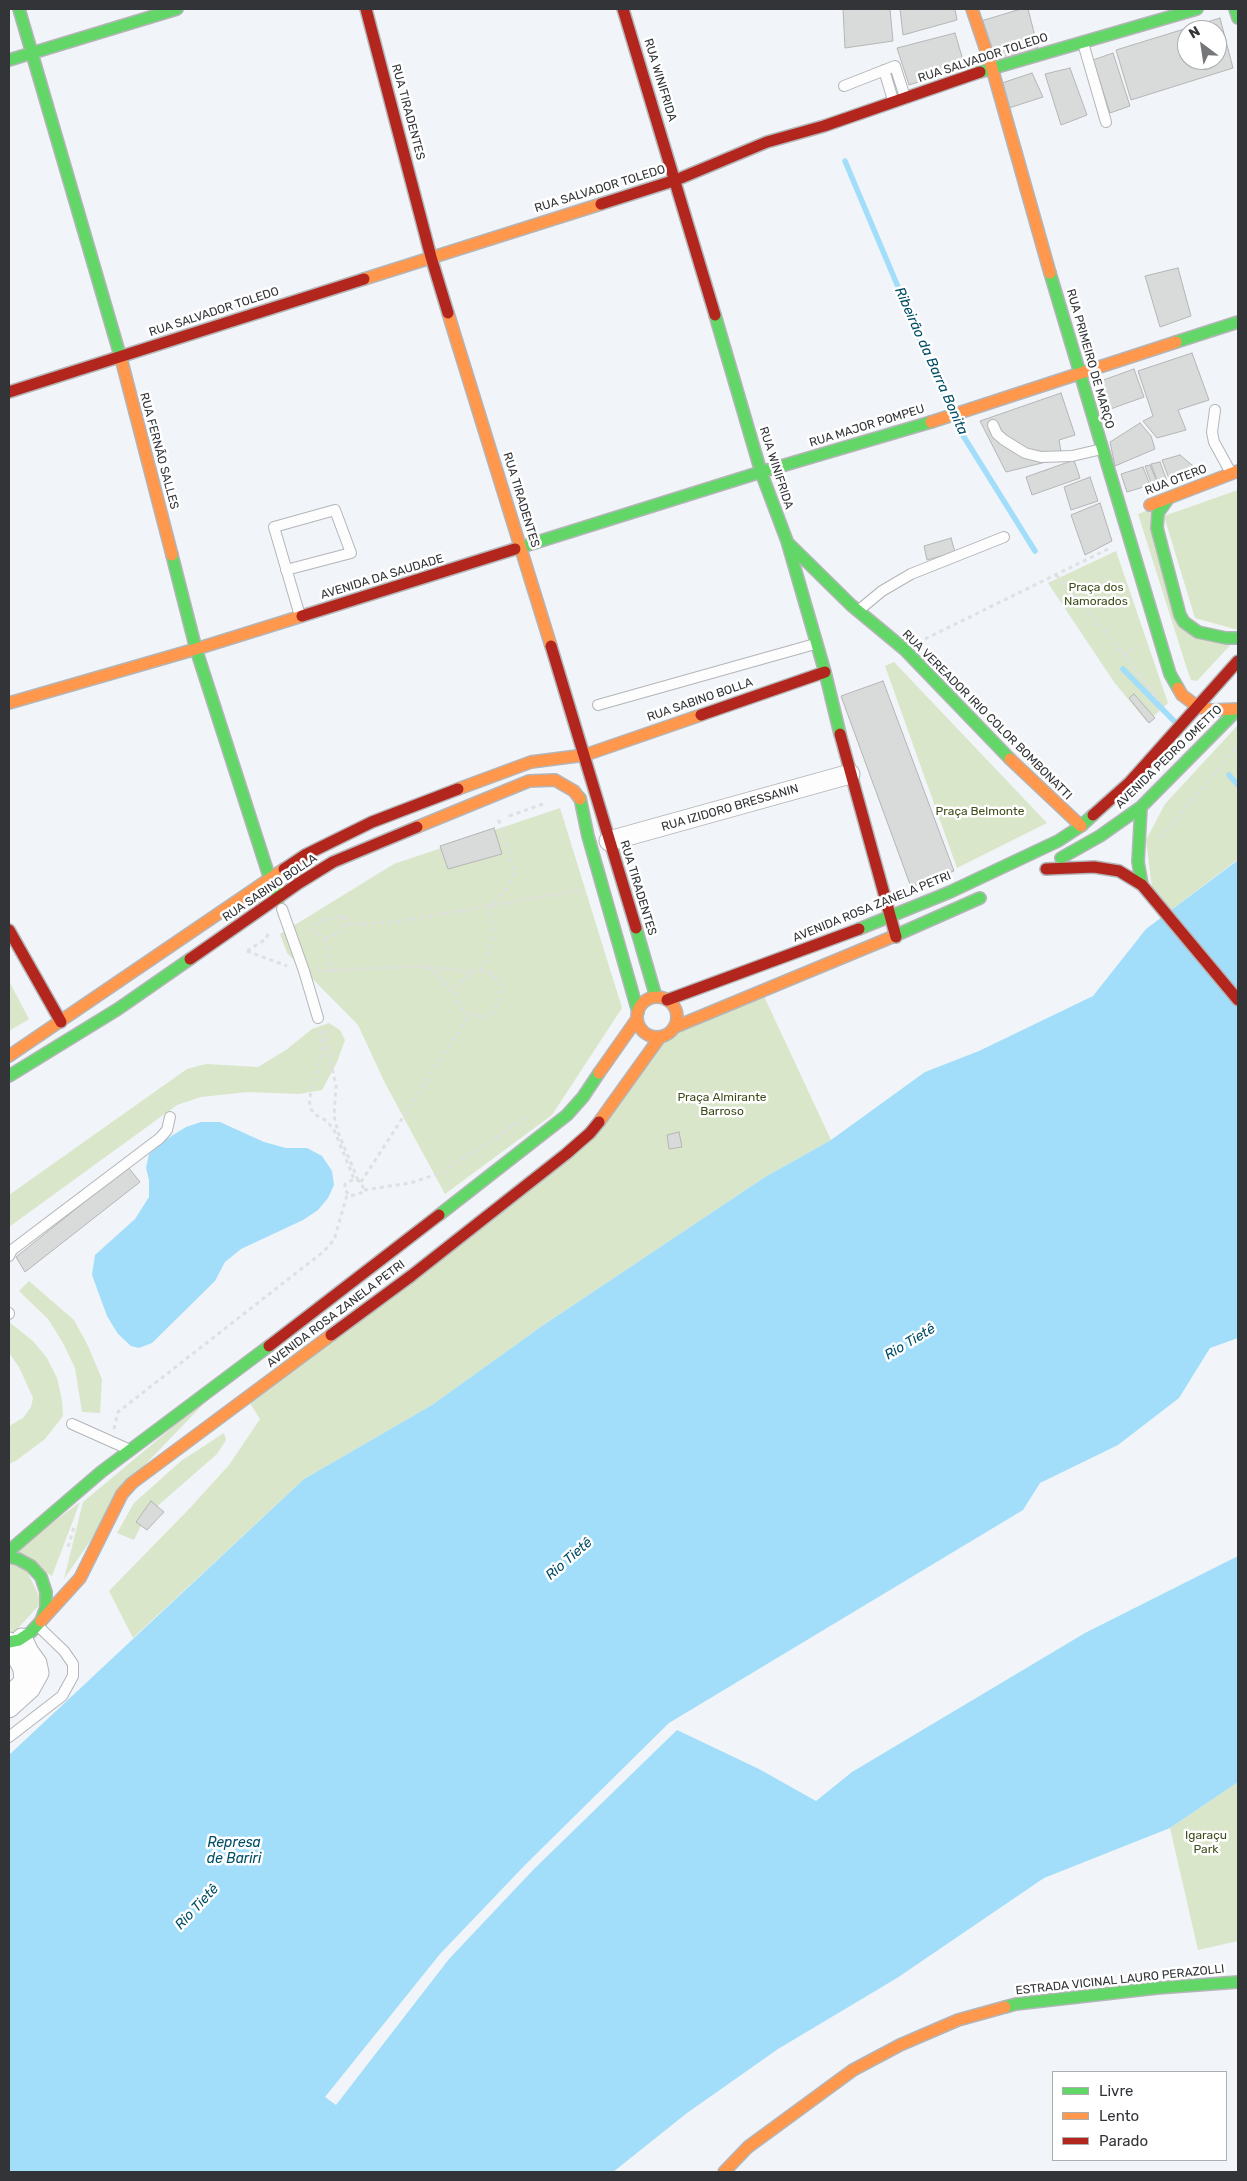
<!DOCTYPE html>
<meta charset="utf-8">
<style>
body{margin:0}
#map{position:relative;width:1247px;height:2181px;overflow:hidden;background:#f1f4f8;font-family:Rubik,sans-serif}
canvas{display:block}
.frame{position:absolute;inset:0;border:10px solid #323437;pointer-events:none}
.legend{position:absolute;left:1052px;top:2071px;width:175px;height:90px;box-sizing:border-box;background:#fff;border:1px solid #adaeaf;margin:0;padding:6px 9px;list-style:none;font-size:15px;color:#323437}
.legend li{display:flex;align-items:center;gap:10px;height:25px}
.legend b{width:25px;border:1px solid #adaeaf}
.north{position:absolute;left:1177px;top:20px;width:50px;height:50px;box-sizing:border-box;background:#fff;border:1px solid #adaeaf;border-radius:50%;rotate:329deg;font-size:14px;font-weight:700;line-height:20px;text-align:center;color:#323437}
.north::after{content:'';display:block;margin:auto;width:18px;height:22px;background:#75777b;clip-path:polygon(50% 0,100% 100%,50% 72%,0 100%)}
</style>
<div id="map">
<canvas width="1247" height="2181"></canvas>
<div class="frame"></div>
<ul class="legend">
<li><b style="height:6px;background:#63d668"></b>Livre</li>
<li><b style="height:6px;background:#ff974d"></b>Lento</li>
<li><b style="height:6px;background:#b3261e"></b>Parado</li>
</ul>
<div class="north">N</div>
</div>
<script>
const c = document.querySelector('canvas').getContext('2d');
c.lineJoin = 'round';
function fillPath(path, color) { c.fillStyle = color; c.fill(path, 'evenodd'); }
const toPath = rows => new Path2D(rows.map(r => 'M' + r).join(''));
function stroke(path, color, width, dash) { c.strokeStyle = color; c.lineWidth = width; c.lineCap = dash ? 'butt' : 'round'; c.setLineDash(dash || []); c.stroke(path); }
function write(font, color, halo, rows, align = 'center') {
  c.font = font + ' Rubik,sans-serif'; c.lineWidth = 5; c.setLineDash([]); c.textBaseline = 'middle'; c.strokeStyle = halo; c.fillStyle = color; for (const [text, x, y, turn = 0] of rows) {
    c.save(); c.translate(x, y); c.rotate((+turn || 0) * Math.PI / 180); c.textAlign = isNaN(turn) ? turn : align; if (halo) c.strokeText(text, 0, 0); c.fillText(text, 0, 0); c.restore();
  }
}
fillPath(toPath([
 [1238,490,1238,630,1195,618,1164,516],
 [1157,507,1178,620,1235,640,1197,681,1191,680,1187,669,1138,514],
 [1116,551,1168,703,1147,722,1114,682,1048,583],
 [894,662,1047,823,957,868,885,666],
 [1238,725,1238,859,1170,911,1152,888,1146,840,1165,804],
 [560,808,622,1008,552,1115,445,1194,385,1083,358,1025,287,953,280,934,394,864],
 [9,981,29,1019,9,1031],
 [762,992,831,1140,765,1177,542,1326,432,1405,304,1479,133,1638,109,1591,189,1509,229,1465,260,1419,249,1402,563,1163,671,1034],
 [329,1023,340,1030,345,1040,337,1062,322,1090,299,1094,248,1092,201,1097,177,1105,9,1227,9,1195,187,1069,206,1064,258,1067,286,1050,312,1029],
 [29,1281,74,1320,88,1346,102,1379,100,1413,82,1412,75,1368,63,1343,48,1319,19,1291],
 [9,1322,33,1341,47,1358,57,1378,62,1400,63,1416,45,1439,17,1460,9,1464,9,1426,23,1418,31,1407,33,1398,19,1367,9,1353],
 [217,1390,137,1473,64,1579,83,1502],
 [224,1433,226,1440,217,1454,146,1516,134,1540,117,1533,134,1503,181,1461],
 [80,1502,52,1576,14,1552],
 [9,1563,25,1567,42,1602,9,1638],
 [1238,1782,1238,1941,1198,1950,1170,1828]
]), '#dae6c9');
fillPath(toPath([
 [1238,860,1238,1338,1210,1348,1179,1398,1118,1445,1040,1483,1023,1510,669,1723,526,1864,440,1954,325,2097,336,2105,449,1959,534,1869,677,1730,759,1769,816,1801,852,1772,1085,1633,1238,1556,1238,1782,1170,1828,1044,1878,897,1978,778,2049,687,2113,613,2172,9,2172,9,1755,304,1479,432,1405,542,1326,765,1177,831,1140,925,1072,979,1051,1093,996,1146,929],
 [201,1122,220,1122,264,1142,286,1148,307,1148,322,1156,332,1171,334,1185,328,1198,318,1210,303,1220,241,1249,225,1262,215,1281,152,1343,139,1348,131,1346,118,1334,107,1316,92,1275,95,1255,135,1219,149,1197,149,1180,146,1168,149,1154,165,1140,186,1127]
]), '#a2defa');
stroke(toPath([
 [845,161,949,408],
 [954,421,1035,551],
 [1123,669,1174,721],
 [1229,775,1238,785]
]), '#a2defa', 5.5);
const building = toPath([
 [843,9,890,9,893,41,845,48,843,9],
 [900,9,955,9,957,20,903,35,900,9],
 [1021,9,1028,9,1038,48,995,61,981,21,1021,9],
 [1220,18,1233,68,1131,100,1116,50,1220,18],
 [1187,30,1217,30,1217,60,1187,60,1187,30],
 [955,33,965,67,909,85,897,48,955,33],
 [1113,53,1130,106,1110,113,1093,60,1113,53],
 [1070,68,1087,115,1061,125,1045,74,1070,68],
 [1032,73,1043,97,1009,108,1002,83,1032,73],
 [1178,268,1191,316,1160,327,1145,276,1178,268],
 [1192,353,1209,400,1178,410,1186,430,1157,438,1143,421,1153,416,1138,371,1192,353],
 [1134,369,1144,397,1105,411,1095,383,1134,369],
 [1061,393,1075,435,1059,440,1062,458,1006,472,980,421,1061,393],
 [1140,423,1151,436,1155,449,1115,466,1110,442,1140,423],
 [1180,455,1198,470,1170,481,1162,460,1180,455],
 [1074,460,1080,478,1032,495,1026,477,1074,460],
 [1160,462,1167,481,1158,483,1151,464,1160,462],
 [1150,465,1157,482,1151,483,1145,466,1150,465],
 [1143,467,1150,485,1127,492,1121,474,1143,467],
 [1090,477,1098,501,1071,510,1064,487,1090,477],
 [1100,503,1112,541,1085,555,1071,515,1100,503],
 [951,538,955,552,927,560,924,546,951,538],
 [883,681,954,871,911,887,841,696,883,681],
 [1134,694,1155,718,1149,723,1129,698,1134,694],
 [494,828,502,854,448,869,440,846,494,828],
 [679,1132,682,1147,669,1149,667,1135,679,1132],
 [128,1167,140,1182,25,1272,16,1257,128,1167],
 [151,1501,164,1512,147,1530,136,1522,151,1501]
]);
fillPath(building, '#d9dada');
stroke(building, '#b6b5b6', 1);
const lane = toPath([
 [1083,43,1106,122],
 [884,70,893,100],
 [844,86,895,66,905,97],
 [1215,410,1212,432,1214,442,1231,473],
 [993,425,997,434,1004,440,1025,453,1041,457,1072,456,1102,449],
 [286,570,351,553,335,510,274,527,300,616],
 [859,610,882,591,911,574,1004,537],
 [598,705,815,644],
 [282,909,304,971,318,1018],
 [9,1256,12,1250,160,1138,167,1130,170,1117],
 [9,1313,9,1314],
 [72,1424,128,1449],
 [9,1737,62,1696,73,1676,73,1664,64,1651,38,1626]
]);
const street = toPath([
 [609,841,850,774],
 [9,1642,23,1669,24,1682,12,1693],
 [9,1708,30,1689,39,1673,37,1663,29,1652,22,1638]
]);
const fast = toPath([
 [19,9,122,362],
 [1235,9,1238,18],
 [9,60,177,9],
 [980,72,1197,9],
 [1050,273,1170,674,1178,688],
 [715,315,761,472,787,541,825,672,840,734],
 [1176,342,1238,322],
 [1168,499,1158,513,1157,528,1180,615,1184,622,1198,632,1226,638,1238,638],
 [789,544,851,605,904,649,1010,759],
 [515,549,761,472,931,422],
 [172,555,196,649,270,879,279,898],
 [580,798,588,836,638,1012],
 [1141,807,1138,862,1142,885],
 [1061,858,1100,836,1141,807,1238,709],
 [636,928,656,997],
 [859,929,950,892,1058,841,1081,826,1093,815],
 [892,937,980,898],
 [9,1076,118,1009,190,959],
 [439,1215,567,1115,583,1097,599,1073],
 [9,1551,101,1472,269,1346],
 [9,1557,18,1559,31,1566,41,1577,46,1592,46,1607,41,1621,31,1632,19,1640,9,1642],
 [1005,2007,1016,2004,1157,1988,1238,1982]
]);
const slow = toPath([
 [972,9,992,68,1050,273],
 [364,279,601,204],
 [448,313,551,646],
 [122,362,172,555],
 [931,422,1176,342],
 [1150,505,1238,471],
 [1178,688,1182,695,1198,707,1212,710,1238,709],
 [9,703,196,649,302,616],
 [1010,759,1081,826],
 [458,789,531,762,585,755,701,715],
 [417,827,529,781,555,780,574,791,580,799],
 '637 1017a20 20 0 1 1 40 0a20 20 0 1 1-40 0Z',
 [675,1027,892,937],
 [9,1056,284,869],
 [599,1073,637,1019],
 [599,1122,660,1037],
 [41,1621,80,1578,122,1494,132,1483,331,1335],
 [724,2172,748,2147,853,2070,900,2045,958,2020,1005,2007]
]);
const jam = toPath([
 [366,9,431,257,448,313],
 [623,9,715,315],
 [601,204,676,180,767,142,824,126,980,72],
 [9,392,364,279],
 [302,616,515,549],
 [551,646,636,928],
 [701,715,825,672],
 [840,734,896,937],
 [1093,815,1130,782,1238,661],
 [284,869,305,855,372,822,458,789],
 [1046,869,1094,867,1119,871,1142,885,1238,1000],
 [9,930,61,1022],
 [190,959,299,883,333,862,417,827],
 [667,1000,859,929],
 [331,1335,411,1276,566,1154,590,1133,599,1122],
 [269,1346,439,1215]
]);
stroke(lane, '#b3b5b8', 12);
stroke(street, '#b3b5b8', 21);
stroke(fast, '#b3b5b8', 14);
stroke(slow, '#b3b5b8', 14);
stroke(jam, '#b3b5b8', 14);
stroke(toPath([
 [1056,575,1124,654,1158,700],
 [925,639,1110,548],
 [1124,654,1139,646],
 [509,816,543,804],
 [1161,838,1238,746],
 [341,916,345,929,334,935,324,938,313,931,313,926,320,921,341,916,349,920,352,925,400,921,581,890],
 [324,938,332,971],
 [247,951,287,966],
 [247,951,266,939,269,932],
 [426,968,437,973,454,996],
 [318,971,421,966,471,972],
 [482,971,493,939,490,907,508,886,515,872,498,818],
 [324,1030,336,1086,334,1116,338,1132,358,1180],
 [320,1031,323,1051,309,1100,311,1109,314,1114,327,1121,335,1132,354,1179,361,1182,364,1190,361,1193,350,1196,345,1190,345,1184,354,1179],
 [361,1182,470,1014,461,1008,455,997,456,986,472,972,482,971,492,974,501,984,502,996,494,1011,488,1016,481,1017,470,1014],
 [364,1190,410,1183,441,1173,529,1116],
 [114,1429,118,1412,323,1252,334,1240,347,1195],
 [68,1547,75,1524]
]), '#dfe0e2', 3, [4, 4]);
stroke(lane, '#fdfdfe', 10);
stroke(street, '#fdfdfe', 19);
stroke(fast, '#63d668', 11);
stroke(slow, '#ff974d', 11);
stroke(jam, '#b3261e', 11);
write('12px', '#323437', '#fff', [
 ["RUA SALVADOR TOLEDO",983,58,-18],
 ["RUA WINIFRIDA",660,80,73],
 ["RUA TIRADENTES",408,112,75],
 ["RUA SALVADOR TOLEDO",600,189,-17],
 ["RUA SALVADOR TOLEDO",214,312,-18],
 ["RUA PRIMEIRO DE MARÇO",1090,359,74],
 ["RUA MAJOR POMPEU",867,426,-17],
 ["RUA FERNÃO SALLES",159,451,75],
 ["RUA WINIFRIDA",776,468,72],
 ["RUA OTERO",1176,480,-21],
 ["RUA TIRADENTES",521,500,73],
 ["AVENIDA DA SAUDADE",382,577,-17],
 ["RUA SABINO BOLLA",700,700,-19],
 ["RUA VEREADOR IRIO COLOR BOMBONATTI",987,715,45],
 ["AVENIDA PEDRO OMETTO",1169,757,-44],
 ["RUA IZIDORO BRESSANIN",730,808,-16],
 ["RUA SABINO BOLLA",270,888,-34],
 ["RUA TIRADENTES",638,888,73],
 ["AVENIDA ROSA ZANELA PETRI",872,907,-22],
 ["AVENIDA ROSA ZANELA PETRI",336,1314,-37],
 ["ESTRADA VICINAL LAURO PERAZOLLI",1120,1980,-6]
]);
write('12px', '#3d4c18', '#fff', [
 ["Praça dos",1096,588],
 ["Namorados",1096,602],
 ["Praça Belmonte",980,812],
 ["Praça Almirante",722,1098],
 ["Barroso",722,1112],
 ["Igaraçu",1206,1836],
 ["Park",1206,1850]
]);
write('italic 14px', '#004d66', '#fff', [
 ["Ribeirão da Barra Bonita",931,361,66],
 ["Rio Tietê",910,1342,-31],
 ["Rio Tietê",569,1559,-41],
 ["Represa",234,1843],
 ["de Bariri",234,1859],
 ["Rio Tietê",197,1907,-47]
]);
</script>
